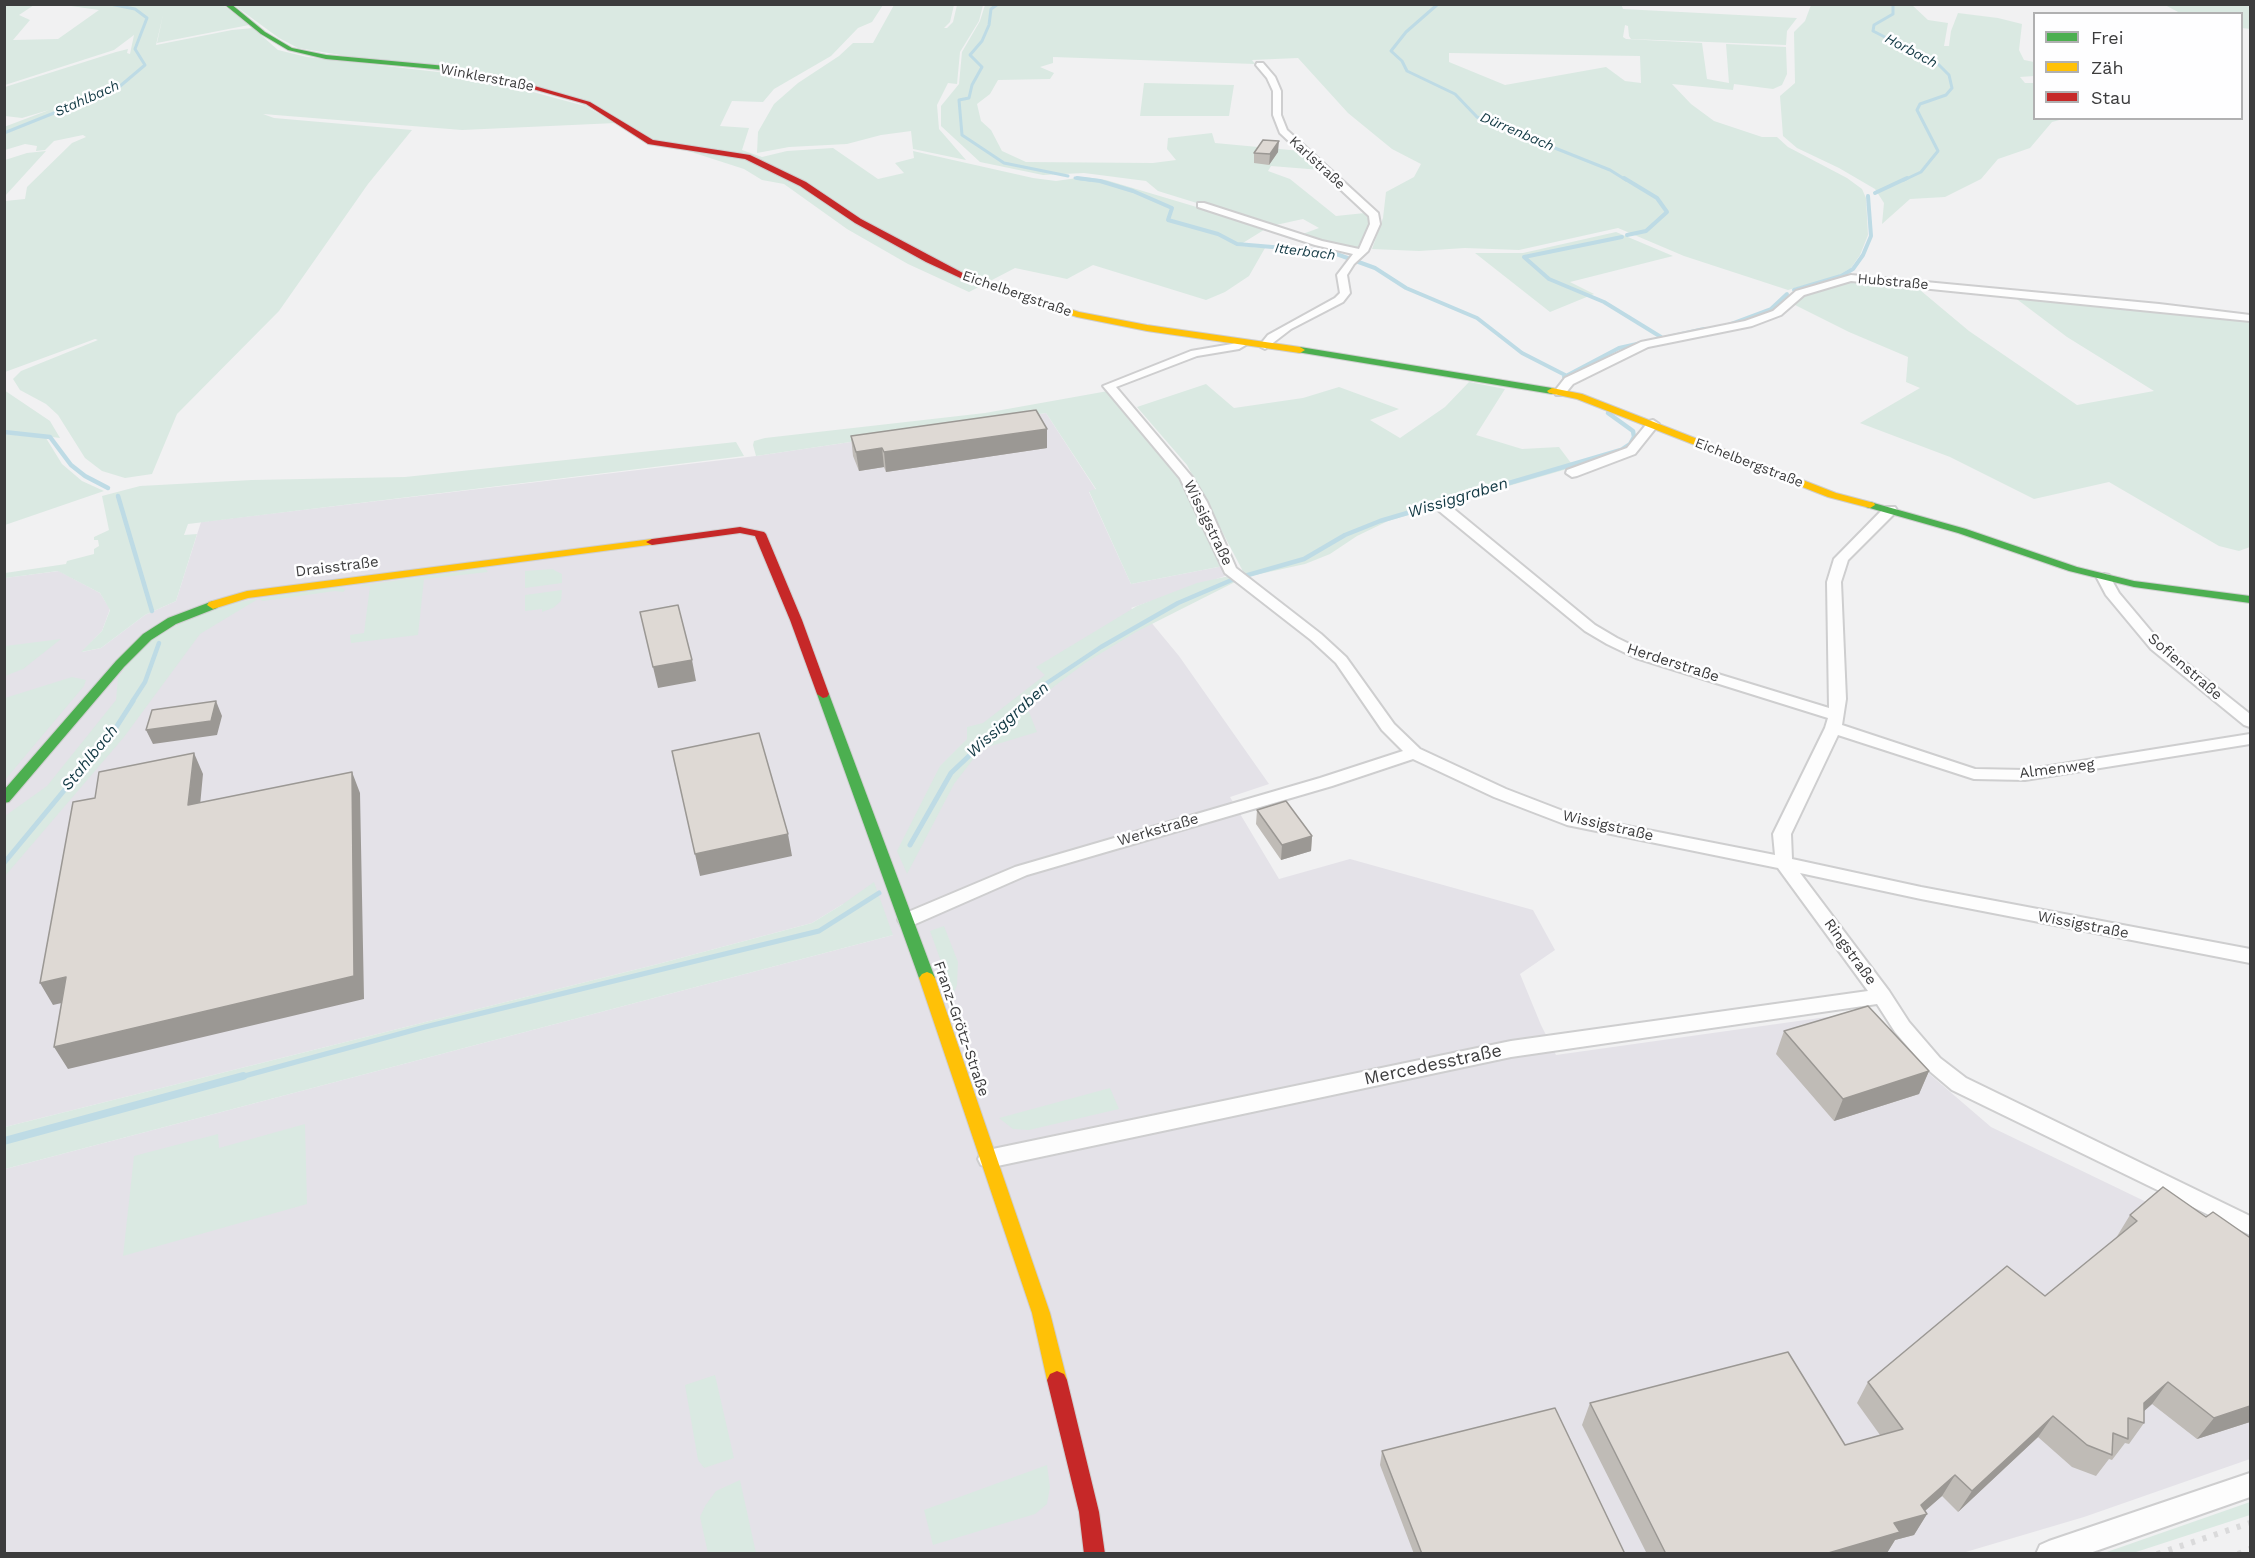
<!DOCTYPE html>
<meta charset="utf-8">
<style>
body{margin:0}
#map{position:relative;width:2255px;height:1558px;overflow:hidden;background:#f1f1f2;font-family:"Work Sans",sans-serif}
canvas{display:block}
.frame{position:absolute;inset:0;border:6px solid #3c3c3d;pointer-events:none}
.legend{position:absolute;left:2033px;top:12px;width:210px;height:108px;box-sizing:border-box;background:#fefeff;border:2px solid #b0b0b1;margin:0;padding:8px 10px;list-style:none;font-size:18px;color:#3c3c3d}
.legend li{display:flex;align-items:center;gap:12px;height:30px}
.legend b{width:30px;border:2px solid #b0b0b1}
</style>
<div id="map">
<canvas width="2255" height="1558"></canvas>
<div class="frame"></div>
<ul class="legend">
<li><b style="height:8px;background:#4caf50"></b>Frei</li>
<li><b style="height:8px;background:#ffc107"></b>Zäh</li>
<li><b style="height:8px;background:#c62828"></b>Stau</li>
</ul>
</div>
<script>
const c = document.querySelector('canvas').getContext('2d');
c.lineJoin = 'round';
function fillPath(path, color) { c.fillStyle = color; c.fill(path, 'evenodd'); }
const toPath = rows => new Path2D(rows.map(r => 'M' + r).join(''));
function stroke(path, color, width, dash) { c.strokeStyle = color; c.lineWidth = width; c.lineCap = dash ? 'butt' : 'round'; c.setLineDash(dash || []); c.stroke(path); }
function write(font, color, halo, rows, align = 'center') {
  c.font = font + ' "Work Sans",sans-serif'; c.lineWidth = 5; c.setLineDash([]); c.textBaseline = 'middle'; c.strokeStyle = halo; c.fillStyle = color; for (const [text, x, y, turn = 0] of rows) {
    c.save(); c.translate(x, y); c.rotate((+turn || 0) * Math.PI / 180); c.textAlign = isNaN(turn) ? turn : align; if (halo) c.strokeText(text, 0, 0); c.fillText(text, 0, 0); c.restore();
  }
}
fillPath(toPath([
 [1046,413,1096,490,1089,492,1131,584,1223,566,1228,575,1131,608,1150,621,1179,656,1269,784,1230,797,1279,879,1350,859,1533,910,1555,950,1520,974,1541,1025,1556,1055,1848,1014,1870,1023,1991,1127,2250,1252,2250,1459,2084,1517,1959,1554,5,1553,5,1169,893,935,843,904,812,923,658,964,5,1127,4,578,59,571,100,593,110,609,102,631,82,652,101,648,145,615,176,601,201,522,756,456]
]), '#e4e2e8');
fillPath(toPath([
 [5,4,45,5,34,5,19,15,30,20,13,40,58,39,99,10,64,5,223,5,249,25,157,43,163,15,156,45,232,30,253,28,278,50,307,57,473,76,585,106,616,123,462,130,263,114,274,118,412,130,368,184,279,311,177,414,152,474,125,478,102,471,85,458,58,415,46,404,20,390,13,379,21,371,98,340,95,339,5,372,5,201,25,199,27,187,72,143,86,137,83,135,54,141,45,150,36,151,37,146,25,144,5,150,4,127,49,110,22,118,5,116,5,87,116,52,128,49,127,53,130,54,134,35,114,50,5,85],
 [1621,4,1623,9,1797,18,1787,31,1786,45,1631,39,1629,36,1628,26,1625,25,1623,37,1626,39,1702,43,1707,79,1729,83,1726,44,1786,47,1787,74,1782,85,1773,89,1734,84,1733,90,1672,84,1691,104,1714,121,1762,137,1777,137,1788,147,1847,178,1862,189,1866,198,1868,235,1860,255,1851,268,1837,276,1788,290,1684,256,1618,228,1519,250,1465,248,1419,251,1372,249,1383,218,1386,192,1414,177,1421,164,1392,149,1348,113,1298,58,1252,60,1255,64,1053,57,1053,63,1040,67,1054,73,1050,79,998,80,990,94,977,104,981,121,991,130,1002,151,1026,162,1153,163,1176,160,1167,149,1168,138,1212,133,1215,143,1301,151,1321,170,1271,166,1268,171,1290,179,1336,216,1365,213,1368,217,1369,228,1359,248,1351,249,1300,235,1319,228,1303,219,1271,226,1158,191,1146,181,1084,173,1043,175,980,162,941,126,941,106,959,84,962,52,980,21,985,5],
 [1449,53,1640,56,1641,83,1625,81,1606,67,1505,85,1449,62],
 [234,5,883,5,872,22,858,28,831,56,774,89,763,102,732,101,720,126,749,128,742,150,762,157,787,151,833,148,878,179,904,173,895,163,914,158,913,151,1033,178,1056,181,1084,177,1106,180,1267,228,1238,246,1265,248,1249,276,1225,292,1206,300,1093,265,1067,279,1015,268,969,292,908,264,847,229,784,184,762,180,744,169,654,140,553,90,298,48,279,38],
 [894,5,954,5,950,22,944,28,947,28,953,22,957,5,983,5,979,21,960,52,957,84,948,83,937,105,939,129,966,160,913,149,911,131,881,135,847,144,789,147,757,153,758,132,774,104,798,83,839,56,853,43,873,43],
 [1811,5,1912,5,1928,20,1948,23,1944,46,1949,46,1951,31,1958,13,1998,18,2022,24,2019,50,2024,60,2034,62,2034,76,2020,77,2025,83,2034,83,2034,118,2063,119,2052,122,2030,148,1998,159,1981,179,1945,197,1910,199,1882,224,1884,203,1875,189,1839,168,1797,148,1783,136,1780,96,1795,83,1794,32,1805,21],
 [2165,5,2250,5,2250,29,2242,28,2242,14,2180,13],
 [1144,83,1234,85,1229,116,1140,116],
 [46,151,5,196,5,160,27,153],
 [1616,232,1673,256,1570,282,1594,294,1550,312,1475,253,1523,253],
 [1860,281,1914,285,1969,331,2077,405,2154,391,2067,337,2010,294,2250,320,2250,547,2239,551,2219,546,2109,482,2034,499,1950,457,1860,423,1920,388,1906,382,1908,357,1849,332,1793,304,1810,291,1841,282],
 [1469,382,1505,389,1476,435,1522,449,1559,447,1574,467,1388,521,1357,536,1330,554,1305,564,1246,577,1187,465,1137,407,1206,384,1234,408,1303,398,1339,387,1399,409,1370,420,1400,438,1445,407],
 [4,390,50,421,60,438,5,431],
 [1108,391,1180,476,1223,566,1131,584,1089,491,1096,489,1046,413,756,456,753,445,754,441,765,438,985,413],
 [5,434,46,438,62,464,82,481,104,491,5,525],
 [736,442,744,456,188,524,184,535,197,534,176,601,145,615,101,648,81,652,102,631,110,610,100,593,58,571,5,578,5,573,66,564,67,561,94,554,94,549,99,546,98,540,94,540,94,537,109,530,102,496,140,486,252,480,405,477],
 [485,568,488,572,424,579,418,635,351,643,350,635,364,633,370,586,360,587,363,585],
 [552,569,562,574,562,583,525,588,525,571],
 [1229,576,1237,581,1136,632,1085,663,1027,707,1037,732,981,749,954,784,907,874,897,851,940,766,967,739,967,727,983,723,1045,675,1036,667,1137,606,1197,583],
 [336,586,346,589,343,592,335,591,263,601,258,599,200,634,124,737,5,876,5,816,47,786,116,700,118,678,133,657,155,637,203,612,232,603],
 [562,590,561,601,553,608,542,612,542,609,525,611,525,595],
 [61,639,23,669,5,676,5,646],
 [72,677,86,680,84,686,5,780,5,698],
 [874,882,893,935,5,1169,5,1127,658,964,812,923,843,904],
 [944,926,958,962,957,985,953,995,930,931],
 [1110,1088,1119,1109,1029,1130,1013,1129,999,1118],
 [305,1124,307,1204,123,1256,134,1156,218,1134,219,1148],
 [715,1375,734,1458,704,1468,698,1460,685,1385],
 [1047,1465,1050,1487,1047,1504,1035,1514,933,1545,924,1510],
 [740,1480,756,1553,708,1553,700,1517,705,1506,716,1491],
 [2250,1502,2250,1515,2133,1553,2104,1553]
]), '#dae9e2');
stroke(toPath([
 [998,4,991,9,989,25,982,41,970,55,982,67,972,85,969,98,959,100,962,135,1004,163,1068,176],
 [1438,4,1406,32,1391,51,1402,61,1407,71,1455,94,1477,117,1610,170,1626,180],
 [1893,4,1893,14,1874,25,1873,31,1938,64,1949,75,1952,88,1946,95,1920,104,1917,110,1938,151,1921,172,1904,180],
 [4,133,119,87,145,65,135,49,147,18,135,9,110,4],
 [1075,178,1090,180]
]), '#bedbe5', 3);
stroke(toPath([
 [1077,178,1100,181,1133,191,1172,208,1168,220,1218,234,1237,244,1331,252,1375,268,1406,288,1477,318,1522,353,1567,376],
 [1624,178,1657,198,1667,212,1646,231,1627,235],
 [1875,193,1907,178],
 [1622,237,1524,257,1549,279,1604,302,1661,337],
 [1794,290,1841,276,1853,269,1863,255,1871,236,1868,196],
 [1728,325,1771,309,1787,294],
 [1564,377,1619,348,1704,329]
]), '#bedbe5', 4);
stroke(toPath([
 [4,432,50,437,71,465,85,476,108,488],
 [118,496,152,611],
 [132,702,145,682,159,643],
 [1025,702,1041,687,1101,647,1178,603,1234,579,1304,559,1345,535,1380,521,1621,450,1630,444,1634,437,1633,431,1608,413]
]), '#bedbe5', 4.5);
stroke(toPath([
 [910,845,951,773,1027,701],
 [4,863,115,729,133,701],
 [237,1078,425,1027,819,931,879,893]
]), '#bedbe5', 5);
stroke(toPath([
 [4,1141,243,1076]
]), '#bedbe5', 8);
const street = toPath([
 [1257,63,1263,63,1275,77,1281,91,1281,115,1287,130,1378,213,1380,224,1368,251,1354,264,1347,275,1350,293,1343,302,1291,329,1265,349,1259,346,1268,335,1335,298,1340,293,1337,275,1353,254,1315,245,1198,207,1198,203,1204,203,1322,241,1359,249,1370,224,1369,216,1280,133,1273,115,1273,91,1267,78,1256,65,1257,63],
 [1851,275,2159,304,2250,315,2250,321,1851,281,1804,295,1781,315,1752,326,1648,347,1573,384,1564,395,1556,395,1554,392,1565,378,1641,342,1745,321,1773,311,1796,291,1851,275],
 [1243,340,1249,343,1239,349,1197,356,1116,387,1192,477,1207,502,1236,568,1321,634,1346,657,1394,724,1420,749,1506,789,1576,816,1775,855,1773,834,1825,728,1828,718,1636,658,1607,644,1585,631,1439,511,1437,508,1439,505,1444,504,1449,505,1595,625,1617,638,1646,652,1829,708,1827,582,1834,559,1885,507,1895,507,1897,510,1895,513,1848,560,1841,582,1846,699,1842,725,1975,769,2025,770,2250,734,2250,744,2025,780,1974,779,1838,735,1791,834,1792,859,1921,887,2250,949,2250,963,1921,899,1800,873,1889,991,1909,1022,1940,1058,1966,1078,2250,1216,2250,1235,1952,1090,1926,1068,1895,1032,1877,1004,1511,1057,988,1168,981,1165,978,1159,981,1153,988,1150,1511,1041,1868,991,1778,868,1567,825,1494,797,1413,759,1332,786,1027,875,913,925,907,926,901,925,898,920,901,915,1015,867,1320,778,1403,751,1382,730,1336,663,1311,640,1225,573,1180,478,1103,386,1191,351,1232,344,1243,340],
 [1653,420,1659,424,1635,454,1577,476,1572,477,1566,473,1567,470,1627,448,1649,421,1653,420],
 [2104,574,2109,575,2119,593,2161,643,2250,714,2250,727,2244,725,2151,649,2106,595,2097,578,2104,574],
 [2250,1473,2250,1497,2087,1554,2036,1554,2040,1545,2049,1541,2250,1473]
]);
const fast = toPath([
 [224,4,231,4,265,32,292,48,326,55,446,66,513,81,510,83,446,70,326,59,288,50,261,34,224,4],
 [1300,347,1552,388,1557,391,1552,394,1297,352,1297,348,1300,347],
 [1870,502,1966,529,2077,567,2134,581,2250,596,2250,603,2134,587,2069,571,1958,533,1866,507,1866,503,1870,502],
 [213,601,217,602,219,605,217,608,176,624,151,640,124,667,9,802,4,803,4,790,116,661,143,634,168,618,213,601],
 [823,690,829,694,935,978,932,982,922,982,919,978,817,694,823,690]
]);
const slow = toPath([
 [972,277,1079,312,1147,325,1300,347,1305,350,1300,353,1147,331,1077,317,969,282,969,278,972,277],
 [1552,388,1582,394,1836,493,1874,503,1875,505,1870,508,1828,497,1577,399,1549,393,1547,391,1552,388],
 [652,539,656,540,656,544,248,598,213,609,207,605,209,602,247,591,652,539],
 [927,972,932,974,935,978,1050,1313,1067,1380,1064,1386,1057,1389,1050,1386,1047,1380,1032,1313,919,978,922,974,927,972]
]);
const jam = toPath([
 [510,79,590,102,653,140,750,155,806,182,861,219,976,280,969,282,926,262,855,223,800,186,745,159,648,144,586,104,508,82,510,79],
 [740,527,764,532,766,534,802,620,829,694,827,697,823,698,817,694,790,620,755,536,740,533,652,545,646,542,652,539,740,527],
 [1057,1371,1064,1374,1067,1380,1099,1512,1105,1554,1084,1554,1079,1512,1047,1380,1050,1374,1057,1371]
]);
stroke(street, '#cececf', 4);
stroke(fast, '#cececf', 2);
stroke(slow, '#cececf', 2);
stroke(jam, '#cececf', 2);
fillPath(street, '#fdfdfd');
fillPath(fast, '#4caf50');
fillPath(slow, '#ffc107');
fillPath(jam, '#c62828');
stroke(toPath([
 [2157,1554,2250,1523],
 [2238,1554,2250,1549]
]), '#dadadb', 6, [4, 8]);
fillPath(toPath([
 [1278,152,1269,165,1254,163,1254,153],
 [1047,429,1047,448,886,472,884,467,859,471,853,456,851,436],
 [1257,810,1312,836,1311,851,1281,860,1256,824],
 [1784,1031,1929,1071,1919,1094,1834,1121,1776,1054],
 [2163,1187,2250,1422,2197,1439,2152,1404,2144,1411,2144,1423,2129,1444,2125,1443,2112,1460,2109,1459,2096,1476,2072,1467,2038,1437,1958,1512,1942,1496,1925,1511,1927,1514,1914,1535,1895,1540,1887,1553,1885,1554,1647,1554,1582,1425,1590,1403,1845,1445,1880,1435,1857,1403,1868,1382,2045,1296,2116,1238,2130,1215],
 [1382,1451,1625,1554,1414,1554,1380,1465]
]), '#bfbbb6');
fillPath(toPath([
 [1279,141,1278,152,1269,165,1270,154],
 [1047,429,1047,448,886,472,884,452],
 [882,448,884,467,859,471,856,452],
 [692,660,696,681,658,688,653,667],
 [216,701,222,716,217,735,153,744,146,730],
 [194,753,203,774,198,827,188,805],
 [352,772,360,793,364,999,68,1069,54,1047],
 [788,834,792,856,700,876,695,854],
 [1312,836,1311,851,1281,860,1282,845],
 [66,977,79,999,53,1005,40,983],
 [1929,1071,1919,1094,1834,1121,1843,1099],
 [2168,1382,2152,1404,2134,1420,2144,1403],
 [2250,1406,2250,1422,2197,1439,2214,1418],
 [2053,1416,2038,1437,1958,1512,1972,1491],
 [1955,1475,1942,1496,1919,1516,1927,1514,1914,1535,1895,1540,1887,1553,1825,1554,1894,1523,1921,1505]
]), '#9b9894');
const building = toPath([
 [1263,140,1279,141,1270,154,1254,153,1263,140],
 [1036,410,1047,429,884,452,882,448,856,452,851,436,1036,410],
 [678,605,692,660,653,667,640,612,678,605],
 [216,701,211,721,146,730,152,710,216,701],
 [759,733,788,834,695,854,672,751,759,733],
 [194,753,188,805,352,772,354,976,54,1047,66,977,40,983,73,802,95,798,99,772,194,753],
 [1286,801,1312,836,1282,845,1257,810,1286,801],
 [1868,1006,1929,1071,1843,1099,1784,1031,1868,1006],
 [2163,1187,2206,1217,2213,1212,2249,1237,2250,1236,2250,1406,2214,1418,2168,1382,2144,1403,2144,1423,2128,1418,2128,1439,2113,1433,2112,1455,2087,1445,2053,1416,1972,1491,1955,1475,1921,1505,1927,1514,1894,1523,1900,1532,1825,1554,1666,1554,1590,1403,1788,1352,1845,1445,1903,1429,1868,1382,2007,1266,2045,1296,2137,1221,2130,1215,2163,1187],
 [1555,1408,1625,1554,1422,1554,1382,1451,1555,1408]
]);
fillPath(building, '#ded9d4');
stroke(building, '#9b9894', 1.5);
write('italic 14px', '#113843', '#fefeff', [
 ["Horbach",1911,51,28],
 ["Stahlbach",87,99,-24],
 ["Dürrenbach",1517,132,23],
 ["Itterbach",1305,252,7]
]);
write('14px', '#3c3c3d', '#fefeff', [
 ["Winklerstraße",487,78,11],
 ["Karlstraße",1317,163,43],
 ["Hubstraße",1893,282,5],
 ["Eichelbergstraße",1017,294,19],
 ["Eichelbergstraße",1749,463,21]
]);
write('15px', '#3c3c3d', '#fefeff', [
 ["Wissigstraße",1208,523,64],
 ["Draisstraße",337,567,-7],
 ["Herderstraße",1673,663,18],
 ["Sofienstraße",2185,667,41],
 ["Almenweg",2057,769,-7],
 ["Wissigstraße",1608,826,13],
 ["Werkstraße",1158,830,-16],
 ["Wissigstraße",2083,925,11],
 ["Ringstraße",1850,952,54],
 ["Franz-Grötz-Straße",961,1029,71]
]);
write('italic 16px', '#113843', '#fefeff', [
 ["Wissiggraben",1458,498,-17],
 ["Wissiggraben",1008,720,-42],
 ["Stahlbach",90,758,-51]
]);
write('18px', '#3c3c3d', '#fefeff', [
 ["Mercedesstraße",1433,1065,-12]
]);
</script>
